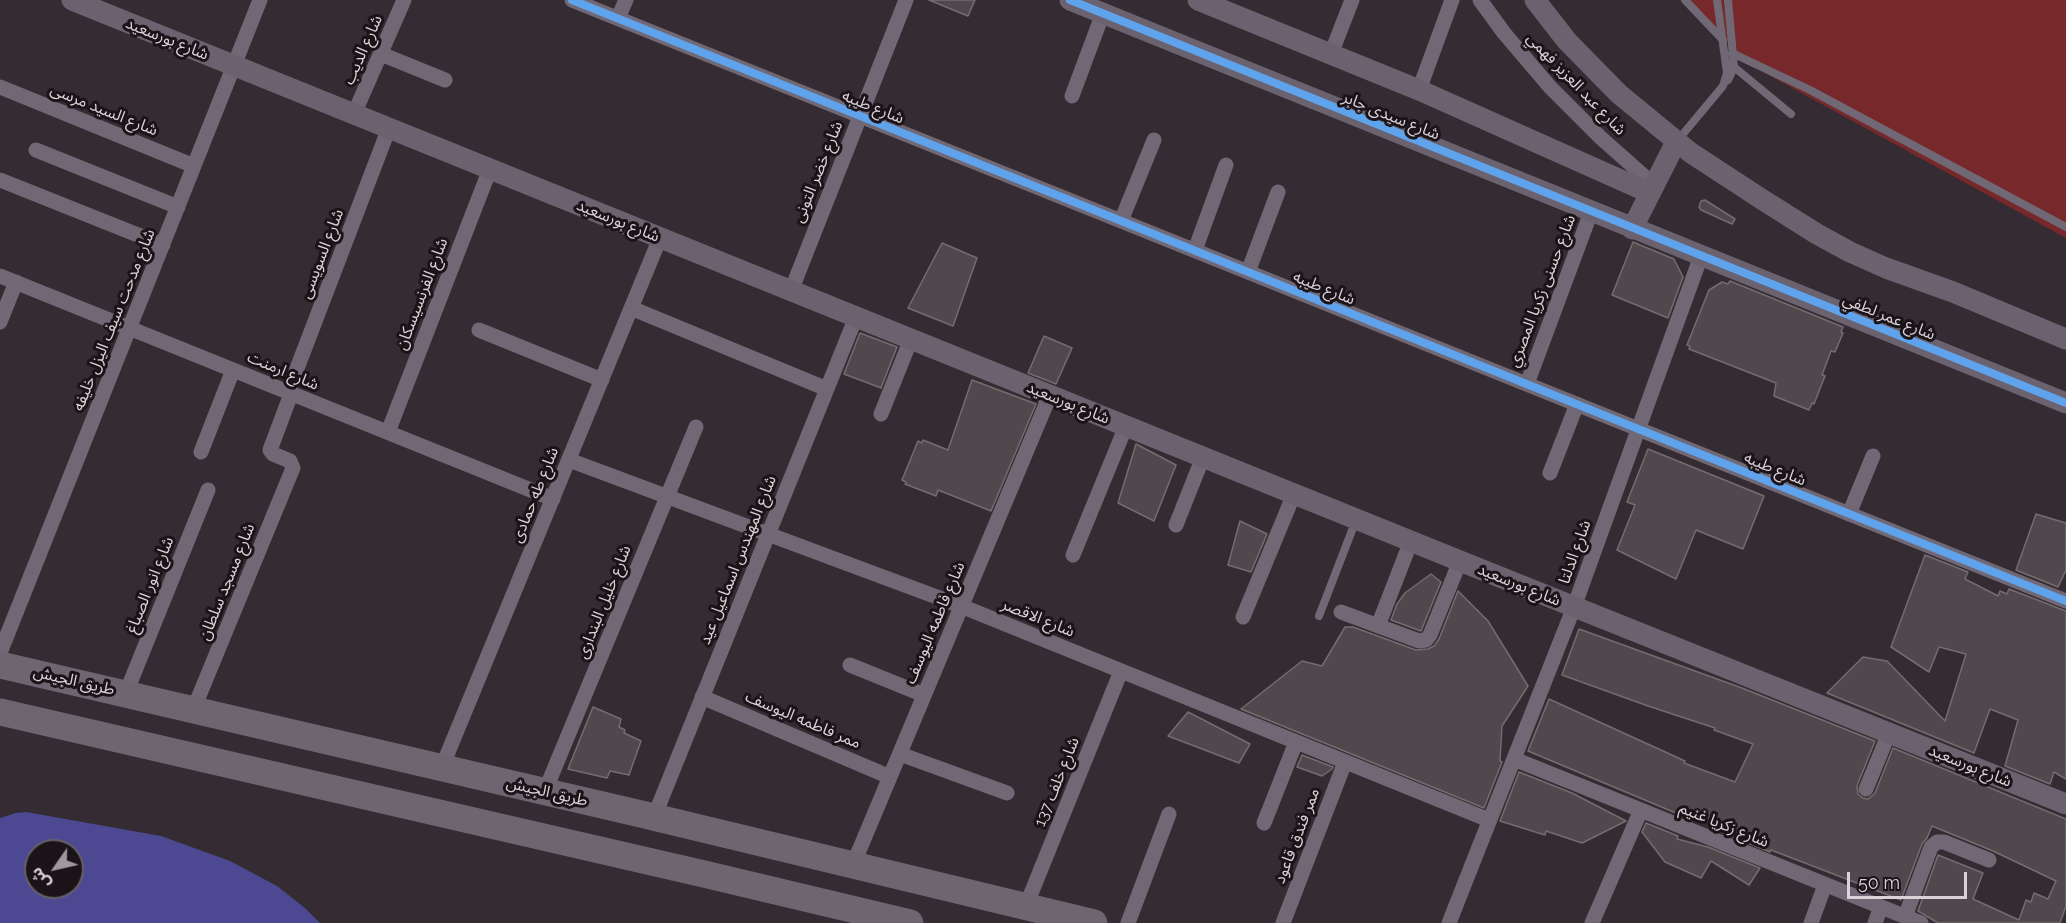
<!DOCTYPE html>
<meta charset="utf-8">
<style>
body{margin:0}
#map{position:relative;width:2066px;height:923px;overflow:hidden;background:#342c32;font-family:Raleway,"Noto Sans Arabic",sans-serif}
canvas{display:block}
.north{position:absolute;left:24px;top:839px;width:60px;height:60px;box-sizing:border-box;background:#1a1419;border:2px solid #676066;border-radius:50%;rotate:236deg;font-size:16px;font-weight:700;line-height:24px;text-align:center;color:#dbd2d9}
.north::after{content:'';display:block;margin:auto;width:21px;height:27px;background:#a1989f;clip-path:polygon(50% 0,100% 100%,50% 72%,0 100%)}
.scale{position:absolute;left:1847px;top:872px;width:120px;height:27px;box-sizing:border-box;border:3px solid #dbd2d9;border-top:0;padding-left:8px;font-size:18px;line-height:21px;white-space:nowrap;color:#dbd2d9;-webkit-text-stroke:4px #1a1419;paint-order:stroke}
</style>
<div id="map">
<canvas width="2066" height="923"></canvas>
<div class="north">ش</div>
<div class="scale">50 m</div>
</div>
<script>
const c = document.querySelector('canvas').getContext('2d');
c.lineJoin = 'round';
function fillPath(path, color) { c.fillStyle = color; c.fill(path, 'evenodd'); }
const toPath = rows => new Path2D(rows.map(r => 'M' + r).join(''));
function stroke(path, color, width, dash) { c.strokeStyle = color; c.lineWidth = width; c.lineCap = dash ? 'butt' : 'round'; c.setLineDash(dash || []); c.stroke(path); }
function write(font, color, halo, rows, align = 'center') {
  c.font = font + ' Raleway,"Noto Sans Arabic",sans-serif'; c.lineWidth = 6; c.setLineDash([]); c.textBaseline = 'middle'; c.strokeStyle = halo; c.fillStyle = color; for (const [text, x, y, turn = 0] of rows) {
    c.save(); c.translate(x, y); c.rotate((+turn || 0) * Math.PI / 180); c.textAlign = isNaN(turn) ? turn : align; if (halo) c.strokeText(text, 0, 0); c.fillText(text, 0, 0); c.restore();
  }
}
fillPath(toPath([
 [1689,0,2066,0,2066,238,1745,62]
]), '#77282b');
fillPath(toPath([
 [26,812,161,836,230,861,277,886,305,908,320,923,0,923,0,818,16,813],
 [36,851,72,851,72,887,36,887]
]), '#4d4892');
const building = toPath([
 [929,0,975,0,968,16,929,0],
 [1705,200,1735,219,1732,224,1701,210,1699,207,1701,201,1705,200],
 [1633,242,1674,259,1683,277,1668,318,1612,295,1633,242],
 [942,243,977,258,953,326,908,308,942,243],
 [1730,281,1843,327,1841,332,1843,333,1835,352,1831,351,1822,375,1825,376,1814,404,1812,403,1809,410,1774,396,1776,383,1689,349,1690,346,1687,345,1709,290,1722,282,1728,284,1730,281],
 [860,333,897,347,881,388,844,374,860,333],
 [1044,336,1072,348,1056,384,1028,373,1044,336],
 [972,380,1036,404,991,511,938,490,936,496,905,484,906,482,902,480,918,441,922,443,923,440,948,450,972,380],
 [1136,444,1176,465,1154,521,1118,503,1136,444],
 [1648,449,1764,496,1743,549,1696,530,1676,579,1617,550,1635,505,1627,502,1648,449],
 [2036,514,2066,523,2066,570,2058,587,2016,570,2036,514],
 [1240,521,1267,534,1251,572,1228,565,1240,521],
 [1925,555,1968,572,1965,579,1998,596,2000,591,2007,594,2009,589,2066,611,2066,779,2054,772,2050,784,2005,766,2018,720,1990,709,1974,753,1827,693,1863,657,1887,661,1945,721,1966,654,1939,647,1929,672,1891,647,1925,555],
 [1431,574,1441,582,1421,631,1391,620,1397,604,1405,593,1431,574],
 [1458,591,1488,621,1528,686,1502,726,1500,761,1502,762,1484,808,1241,709,1302,661,1322,666,1345,627,1353,627,1416,650,1428,649,1434,646,1439,639,1458,591],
 [1579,629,1742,688,1875,741,1857,786,1858,794,1863,798,1868,799,1875,793,1893,748,2066,819,2066,906,2060,923,1938,923,1918,911,1938,855,1983,873,1973,899,2019,920,2026,900,2031,902,2034,893,2048,899,2056,881,1993,851,1932,826,1927,838,1922,844,1901,900,1771,850,1770,852,1714,829,1716,825,1683,814,1683,816,1528,751,1549,699,1685,761,1684,763,1735,782,1753,744,1714,730,1715,728,1648,706,1562,675,1579,629],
 [593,707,621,719,619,727,625,730,624,733,641,741,629,775,610,771,607,778,568,769,593,707],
 [1188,712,1250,744,1239,763,1168,736,1188,712],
 [1302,755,1333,767,1332,769,1322,776,1297,767,1302,755],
 [1519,772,1572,793,1626,821,1582,843,1546,831,1545,835,1500,821,1519,772],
 [1646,823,1678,836,1677,839,1708,847,1760,868,1749,885,1711,861,1701,878,1665,862,1642,832,1646,823]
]);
fillPath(building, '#50484c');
stroke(building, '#746c70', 1.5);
stroke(toPath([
 [1685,0,1723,40],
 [1728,0,1734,67,1728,80],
 [1732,53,1810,90,2066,227],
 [1734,67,1791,114],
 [1678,140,1723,86,1727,73,1717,0],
 [1319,616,1356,520]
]), '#706975', 8);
stroke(toPath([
 [572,0,2066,601],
 [1480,0,1504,33,1550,87,1600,137,1654,185],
 [618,18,626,0],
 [381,54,445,80],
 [1331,54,1352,0],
 [0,87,194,166],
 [1419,90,1452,0],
 [1072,96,1103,13],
 [354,114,404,0],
 [36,150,178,207],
 [0,180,163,245],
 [1121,221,1154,140],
 [1195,250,1226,165],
 [1248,272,1278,192],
 [0,276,553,499],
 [791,291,906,0],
 [631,308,827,389],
 [0,322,16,282],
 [479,330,602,380],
 [1527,384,1591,212],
 [288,392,389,128],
 [881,414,911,339],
 [388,432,490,169],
 [201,452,233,370],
 [569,460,961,606,1489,820],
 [1550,473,1577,404],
 [1849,514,1873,456],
 [1176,525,1203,457],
 [1073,555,1126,426],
 [1341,612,1419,641,1426,640,1430,635,1460,561],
 [1243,617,1294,494],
 [1378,626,1411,541],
 [0,653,260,0],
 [850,665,924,695],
 [126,693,208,490],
 [702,697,890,777],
 [194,708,293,468,290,461,273,454,270,450,291,394],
 [900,754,1007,793],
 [1514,759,1921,923],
 [442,767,660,238],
 [1866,789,1889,733],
 [545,791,696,427],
 [654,817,856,317],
 [1264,823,1296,742],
 [853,865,1050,395],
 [1026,906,1121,671],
 [1905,917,1931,847,1937,842,1944,842,1989,860],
 [1128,923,1169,814],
 [1283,923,1345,762],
 [1449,923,1574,607,1701,256],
 [1592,923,1641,810],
 [1811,923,1825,885],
 [1875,923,1881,907]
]), '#706975', 15);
stroke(toPath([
 [72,0,1460,561,2066,804],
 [1070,0,2066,403],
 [1198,0,1419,90,1650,193],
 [1535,0,1567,41,1619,94,1691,153,1763,200,1817,234,1850,252,1886,268,1953,292,2066,339],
 [1632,229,1676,142]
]), '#6a626e', 21);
stroke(toPath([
 [0,665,641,814,1094,923],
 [0,712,704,874,910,923]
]), '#6d6670', 27);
stroke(toPath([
 [572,0,2066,601],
 [1070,0,2066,403]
]), '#60a3ed', 8);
write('16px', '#dbd2d9', '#1a1419', [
 ["شارع بورسعيد",167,39,22],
 ["شارع الديب",363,50,-66],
 ["شارع عبد العزيز فهمي",1576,84,46],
 ["شارع طيبه",873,107,22],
 ["شارع السيد مرسى",104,110,22],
 ["شارع سيدى جابر",1391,116,22],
 ["شارع خضر التونى",818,172,-68],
 ["شارع بورسعيد",618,221,22],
 ["شارع السويسى",322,254,-69],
 ["شارع طيبه",1324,288,22],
 ["شارع حسنى زكريا المصري",1542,291,-69],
 ["شارع الفرنسيسكان",422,294,-69],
 ["شارع عمر لطفي",1889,317,22],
 ["شارع مدحت سيف اليزل خليفه",114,320,-68],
 ["شارع ارمنت",283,371,23],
 ["شارع بورسعيد",1068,403,22],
 ["شارع طيبه",1775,469,22],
 ["شارع طه حمادى",535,495,-68],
 ["شارع الدلتا",1575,552,-70],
 ["شارع المهندس اسماعيل عيد",738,560,-68],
 ["شارع مسجد سلطان",227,582,-68],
 ["شارع انور الصباغ",150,585,-68],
 ["شارع بورسعيد",1519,585,22],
 ["شارع خليل البندارى",604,602,-68],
 ["شارع الاقصر",1038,618,22],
 ["شارع فاطمه اليوسف",935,623,-67],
 ["طريق الجيش",74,681,13],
 ["ممر فاطمه اليوسف",803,720,23],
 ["شارع بورسعيد",1970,766,22],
 ["شارع خلف 137",1057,782,-68],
 ["طريق الجيش",547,792,13],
 ["شارع زكريا غنيم",1724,825,22],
 ["ممر فندق قاعود",1297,836,-69]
]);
</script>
